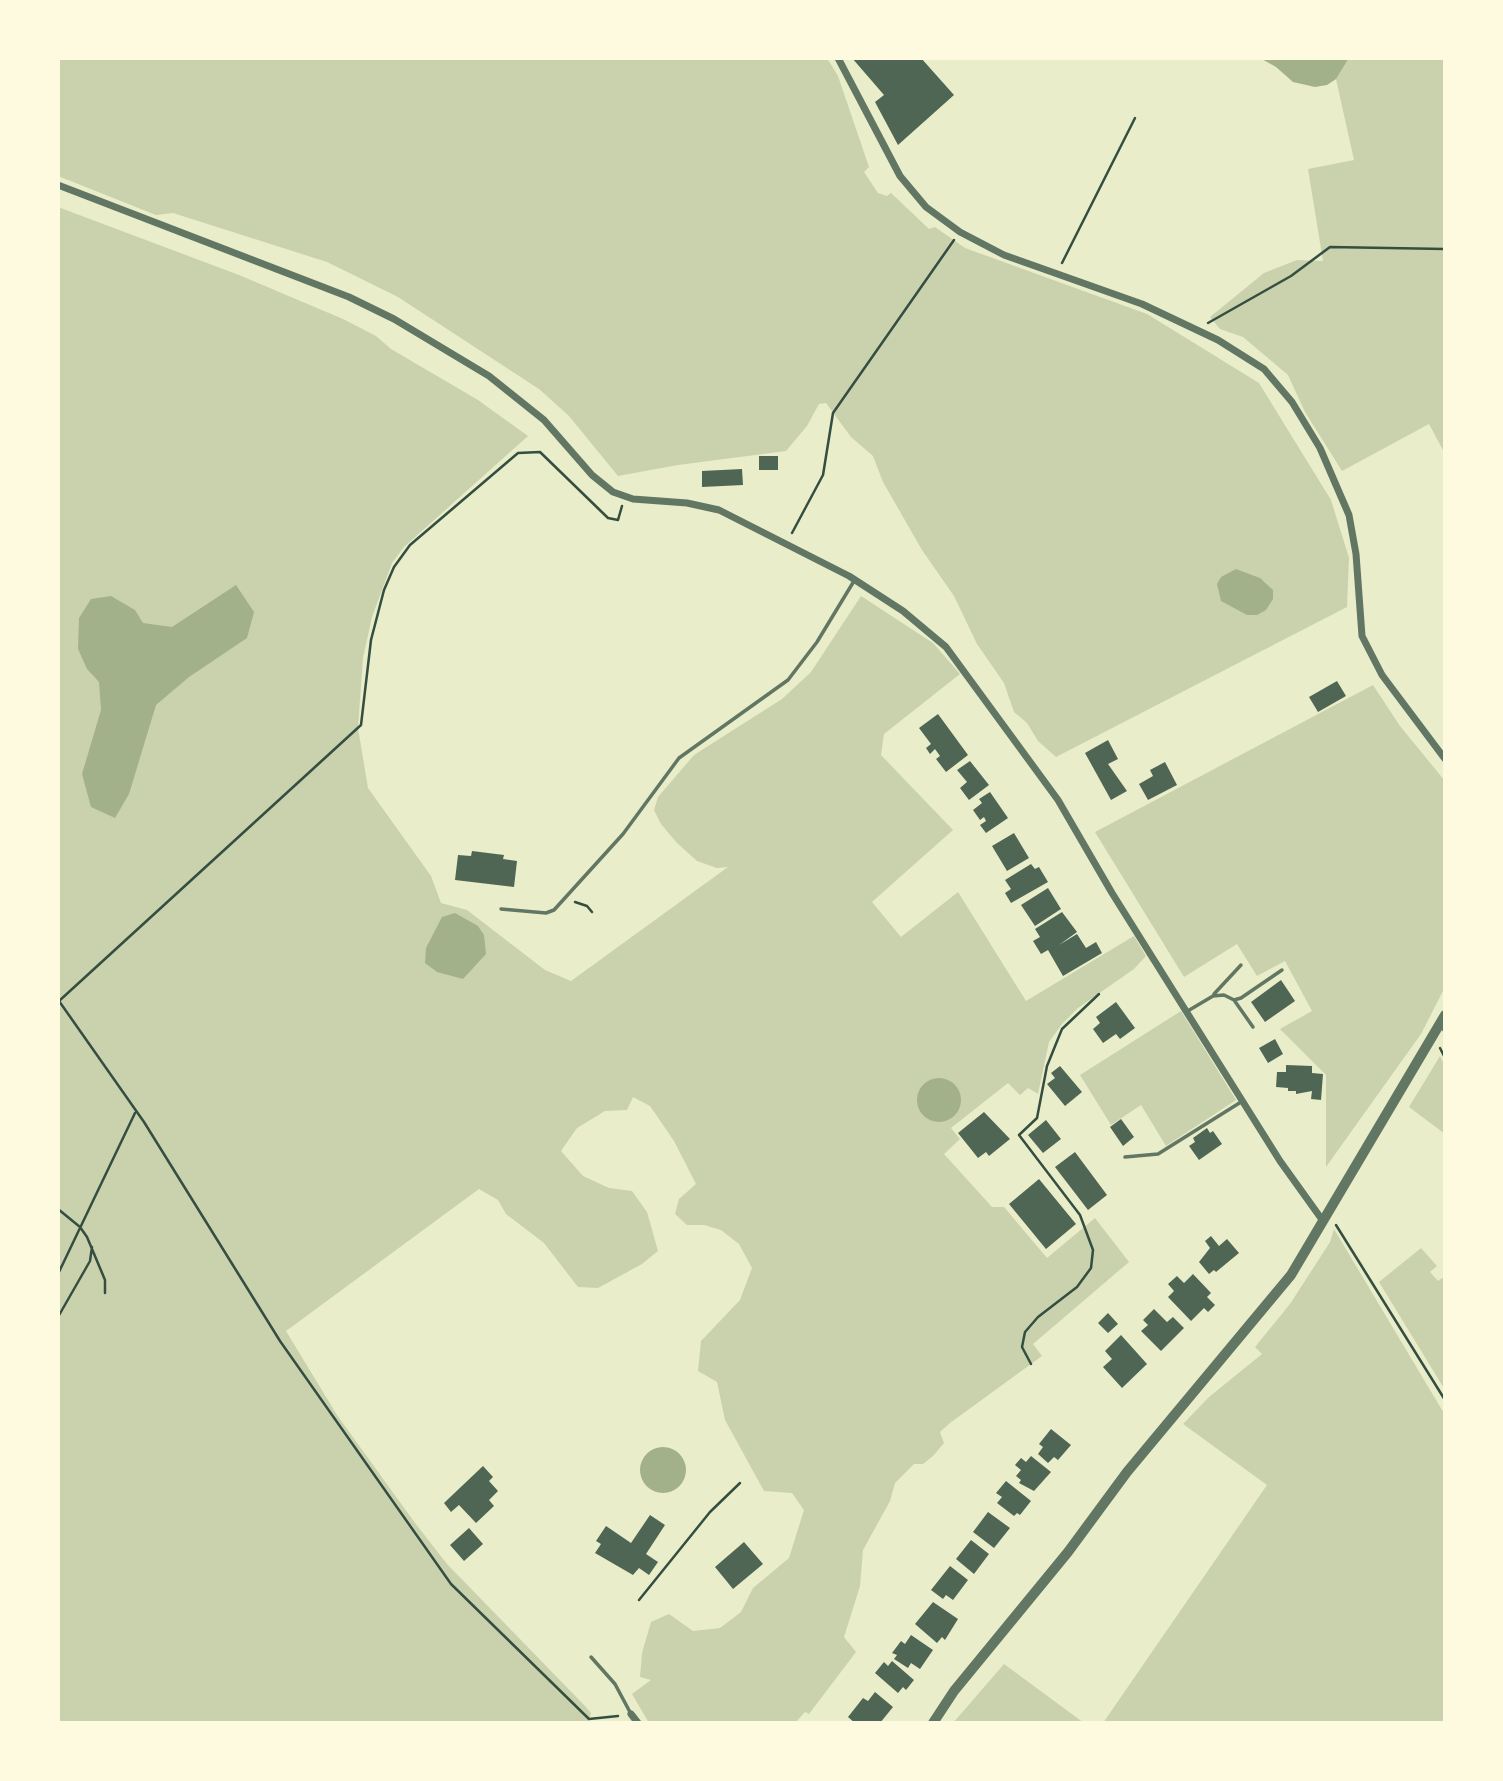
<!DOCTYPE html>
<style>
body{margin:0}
#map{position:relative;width:1503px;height:1781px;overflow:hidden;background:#e9edc9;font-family:"Nunito Sans",sans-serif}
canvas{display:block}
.frame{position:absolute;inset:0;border:60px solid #fefae0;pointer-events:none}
</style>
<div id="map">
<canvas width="1503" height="1781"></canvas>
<div class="frame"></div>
</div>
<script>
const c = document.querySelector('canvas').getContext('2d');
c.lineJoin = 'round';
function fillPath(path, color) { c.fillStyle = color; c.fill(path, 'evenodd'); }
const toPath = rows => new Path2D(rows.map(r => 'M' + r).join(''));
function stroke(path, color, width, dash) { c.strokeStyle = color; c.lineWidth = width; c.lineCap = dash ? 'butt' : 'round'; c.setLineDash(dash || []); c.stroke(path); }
fillPath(toPath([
 [58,58,827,58,838,76,869,167,864,172,878,193,887,196,891,193,929,229,935,227,965,248,1147,314,1259,383,1331,500,1349,558,1347,607,1056,757,1038,741,1027,723,1014,712,1004,683,977,644,954,596,922,550,883,482,873,456,851,437,826,403,819,404,807,426,786,451,678,465,618,476,569,416,539,389,398,297,327,262,173,213,156,215,58,176],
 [1349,58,1445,58,1445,454,1429,424,1342,471,1305,412,1288,375,1243,337,1220,329,1210,317,1264,273,1297,260,1323,261,1308,169,1354,160,1336,79],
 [58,207,239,275,343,319,376,336,391,349,478,400,528,436,404,547,392,563,372,617,363,658,358,728,368,788,431,876,441,903,467,910,545,970,571,981,728,867,717,868,697,861,677,843,661,824,654,810,658,797,694,755,782,699,811,672,861,596,933,643,960,674,884,734,881,755,953,830,872,902,901,937,958,892,1026,1001,1134,936,1146,956,1134,969,1078,1008,1062,1024,1049,1042,1038,1094,1028,1088,1020,1095,1008,1083,951,1128,960,1139,944,1154,992,1207,1004,1207,1047,1258,1095,1218,1129,1262,1033,1344,1042,1356,950,1423,940,1432,944,1443,933,1456,923,1464,914,1464,895,1483,890,1501,863,1550,860,1586,844,1637,856,1652,809,1714,805,1712,795,1723,649,1723,632,1694,651,1680,640,1677,642,1653,651,1622,669,1614,693,1631,720,1628,741,1612,753,1588,789,1558,804,1510,792,1493,764,1491,725,1420,717,1382,698,1371,701,1341,740,1300,752,1268,739,1244,721,1230,704,1225,687,1225,675,1214,679,1199,696,1184,674,1141,650,1106,633,1097,627,1110,605,1111,577,1128,561,1151,583,1176,609,1188,632,1191,647,1212,658,1251,642,1264,598,1288,578,1287,544,1243,506,1214,498,1200,479,1189,286,1331,337,1415,415,1523,447,1564,585,1706,591,1713,588,1723,58,1723],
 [1373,685,1400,726,1445,781,1445,987,1421,1034,1326,1167,1326,1075,1280,1029,1312,1011,1285,961,1257,976,1237,944,1184,977,1095,832],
 [1181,1011,1236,1100,1166,1146,1141,1105,1111,1125,1080,1075],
 [1440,1056,1445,1066,1445,1134,1409,1107],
 [1334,1229,1445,1415,1445,1723,1103,1723,1267,1485,1183,1424,1209,1397,1262,1354,1255,1347,1290,1304,1330,1242],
 [1421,1248,1437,1266,1430,1272,1438,1281,1445,1276,1445,1390,1379,1282],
 [1004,1664,1084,1723,953,1723]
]), '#cad2ad');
fillPath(toPath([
 [1260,58,1349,58,1336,79,1327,85,1315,87,1293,82,1276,67],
 [1236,569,1260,578,1273,590,1273,599,1266,610,1257,615,1247,615,1221,601,1217,584,1221,577],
 [236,585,254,612,247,638,189,677,156,705,129,794,115,818,91,807,82,774,101,710,99,682,87,669,78,649,79,618,91,599,111,596,135,610,143,623,172,627],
 [455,913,478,926,484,935,486,954,463,979,437,972,425,963,426,948,442,917],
 '917 1100a22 22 0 1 1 44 0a22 22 0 1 1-44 0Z',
 '640 1470a23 23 0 1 1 46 0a23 23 0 1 1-46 0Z'
]), '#a3b18a');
fillPath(toPath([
 [852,58,921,58,954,95,898,145,875,102,884,95],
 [759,456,778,456,778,470,759,470],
 [742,469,743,485,702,487,702,471],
 [1337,681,1346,696,1318,712,1309,697],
 [938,714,968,755,946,772,936,759,940,756,935,749,930,754,926,748,931,744,919,728],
 [1108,740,1118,759,1108,764,1127,791,1111,800,1085,753],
 [970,761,989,785,969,800,960,788,967,782,957,770],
 [1165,762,1177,785,1148,800,1139,784,1153,776,1150,770],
 [990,792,1008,818,986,833,980,825,986,821,984,817,980,820,973,810,982,803,979,799],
 [1014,833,1029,858,1007,871,992,846],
 [472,851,504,855,503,859,517,861,514,887,455,880,458,855,471,856],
 [1031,864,1035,869,1039,867,1048,882,1011,903,1005,893,1011,889,1005,880],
 [1048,888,1061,909,1035,926,1021,905],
 [1062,912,1077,932,1059,945,1077,934,1086,948,1096,942,1102,953,1063,976,1048,950,1041,954,1033,941,1040,937,1035,929],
 [1281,980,1295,1001,1265,1022,1251,1002],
 [1116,1002,1135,1028,1120,1039,1116,1034,1103,1043,1093,1029,1100,1023,1096,1017],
 [1275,1039,1283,1054,1268,1063,1259,1048],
 [1286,1065,1312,1066,1312,1073,1323,1074,1321,1100,1311,1099,1312,1091,1296,1094,1296,1091,1288,1091,1288,1088,1276,1087,1277,1072,1286,1072],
 [1060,1066,1082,1092,1065,1106,1047,1084,1055,1078,1051,1073],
 [984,1112,1010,1139,989,1156,986,1152,978,1158,958,1133],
 [1121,1119,1134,1137,1123,1146,1110,1127],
 [1046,1120,1061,1139,1043,1153,1028,1135],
 [1207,1128,1210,1133,1213,1131,1222,1144,1199,1160,1189,1146,1195,1142,1193,1138],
 [1075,1152,1107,1195,1088,1210,1055,1167],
 [1039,1179,1076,1224,1046,1249,1009,1204],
 [1211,1236,1219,1246,1227,1239,1239,1253,1216,1272,1214,1270,1209,1274,1199,1262,1210,1248,1205,1241],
 [1193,1274,1211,1293,1207,1297,1215,1305,1208,1312,1204,1308,1191,1321,1168,1297,1174,1291,1168,1284,1177,1276,1184,1283],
 [1154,1309,1167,1322,1173,1317,1184,1328,1161,1351,1141,1331,1148,1325,1143,1320],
 [1108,1313,1118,1324,1108,1333,1098,1323],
 [1121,1335,1147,1364,1122,1388,1103,1367,1112,1359,1105,1351],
 [1051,1429,1071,1445,1058,1460,1054,1457,1048,1463,1038,1454,1043,1447,1039,1444],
 [1031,1456,1051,1472,1034,1491,1019,1483,1021,1480,1016,1476,1021,1470,1015,1465,1021,1458,1026,1462],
 [483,1466,493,1477,489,1481,498,1491,489,1500,494,1506,476,1523,459,1505,451,1512,444,1503],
 [1006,1481,1031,1501,1020,1515,1017,1513,1014,1516,997,1503,1002,1497,996,1493],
 [988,1512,1010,1528,994,1548,973,1532],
 [650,1515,665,1525,646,1554,658,1562,649,1575,639,1568,633,1575,595,1553,601,1544,596,1541,606,1526,631,1543],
 [469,1528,483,1544,464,1561,450,1545],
 [971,1540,989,1554,974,1574,956,1559],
 [744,1542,763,1564,733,1589,715,1567],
 [950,1566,968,1580,953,1600,946,1595,943,1599,931,1590],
 [933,1602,958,1619,945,1640,942,1637,937,1643,915,1624],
 [911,1635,933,1650,920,1669,911,1663,908,1668,894,1659,897,1655,892,1653,901,1641,905,1644],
 [892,1661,914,1680,906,1690,903,1687,898,1693,875,1673,884,1662,888,1666],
 [875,1692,893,1707,880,1723,855,1723,848,1717,863,1698,868,1701]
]), '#4f6655');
stroke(toPath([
 [1062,263,1135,118],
 [1208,323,1291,276,1330,247,1445,249],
 [792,533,823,475,833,413,954,240],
 [575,902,587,906,592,912],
 [1440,1048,1445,1058],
 [58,1209,80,1227,87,1237,105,1280,105,1293],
 [1336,1225,1445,1400],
 [58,1274,135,1113],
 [58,1317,90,1261,92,1247],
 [1031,1364,1022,1347,1025,1332,1038,1317,1077,1287,1091,1268,1093,1250,1080,1215,1019,1135,1037,1118,1047,1066,1062,1029,1099,994],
 [639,1600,710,1512,740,1483],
 [618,1716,589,1719,451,1584,280,1341,144,1122,59,1001,361,725,371,640,384,590,394,567,410,545,518,453,540,452,608,518,618,520,622,506]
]), '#344e41', 2.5);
stroke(toPath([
 [501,909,546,913,554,910,623,834,679,758,788,680,817,642,854,581],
 [1214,994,1241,965],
 [1234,1000,1241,998,1282,970],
 [1186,1012,1213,996,1224,995,1234,1000,1253,1027],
 [1441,1025,1445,1032],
 [1125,1157,1158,1154,1241,1102],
 [591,1657,615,1684,631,1714]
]), '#617663', 3.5);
stroke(toPath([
 [838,58,900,176,926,207,960,232,1004,255,1142,304,1218,340,1264,369,1292,402,1320,448,1349,515,1356,554,1362,636,1382,675,1445,759],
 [58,185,349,297,394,319,489,376,544,420,592,475,613,492,633,499,687,503,719,510,849,576,903,611,946,647,1058,800,1112,893,1280,1161,1323,1221],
 [631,1714,638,1723]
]), '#617663', 7);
stroke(toPath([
 [933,1723,954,1691,1068,1552,1127,1472,1291,1275,1445,1015]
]), '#617663', 10);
</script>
